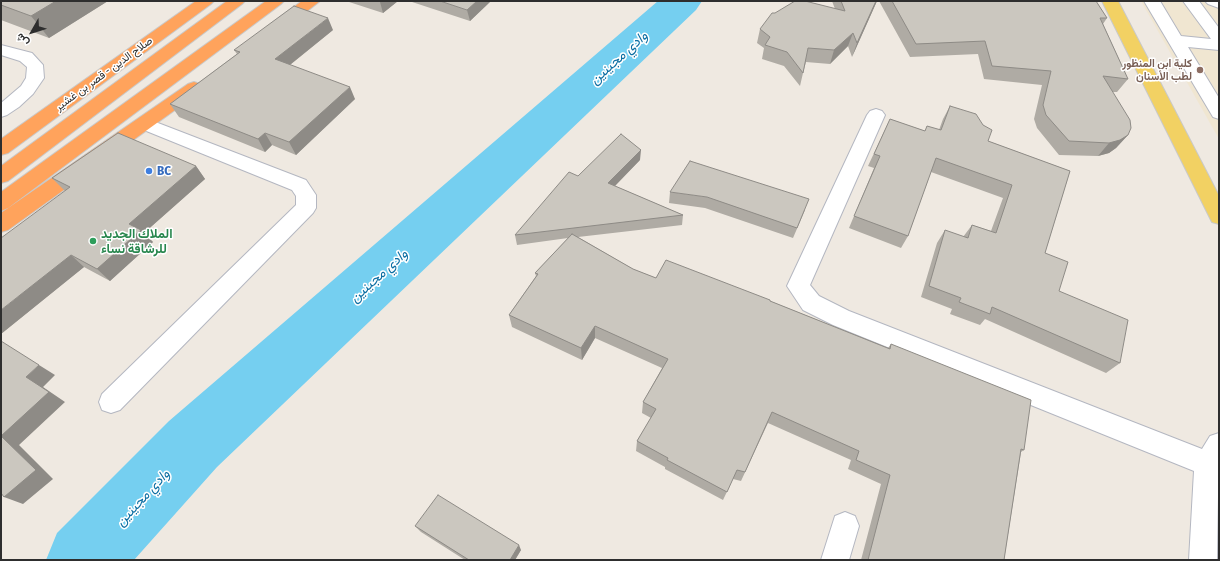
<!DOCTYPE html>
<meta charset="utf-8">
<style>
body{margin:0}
#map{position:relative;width:1220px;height:561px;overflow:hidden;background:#efe9e1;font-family:"Fira Sans Condensed",Vazirmatn,sans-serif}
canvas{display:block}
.frame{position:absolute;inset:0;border:2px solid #2e2e2e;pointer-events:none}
.north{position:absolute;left:12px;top:12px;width:40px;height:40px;-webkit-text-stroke:3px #fff;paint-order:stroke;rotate:231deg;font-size:11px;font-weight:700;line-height:16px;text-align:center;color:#2e2e2e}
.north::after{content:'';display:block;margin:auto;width:14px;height:18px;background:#2e2e2e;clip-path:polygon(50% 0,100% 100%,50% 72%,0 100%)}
</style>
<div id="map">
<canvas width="1220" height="561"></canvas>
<div class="frame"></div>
<div class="north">ش</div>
</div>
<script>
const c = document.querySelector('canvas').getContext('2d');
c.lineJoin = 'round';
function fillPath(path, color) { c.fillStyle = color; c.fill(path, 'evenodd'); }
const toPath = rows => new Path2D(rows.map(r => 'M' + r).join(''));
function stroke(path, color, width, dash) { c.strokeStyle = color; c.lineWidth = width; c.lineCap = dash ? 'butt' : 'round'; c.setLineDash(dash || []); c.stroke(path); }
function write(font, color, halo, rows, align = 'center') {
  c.font = font + ' "Fira Sans Condensed",Vazirmatn,sans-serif'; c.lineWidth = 3; c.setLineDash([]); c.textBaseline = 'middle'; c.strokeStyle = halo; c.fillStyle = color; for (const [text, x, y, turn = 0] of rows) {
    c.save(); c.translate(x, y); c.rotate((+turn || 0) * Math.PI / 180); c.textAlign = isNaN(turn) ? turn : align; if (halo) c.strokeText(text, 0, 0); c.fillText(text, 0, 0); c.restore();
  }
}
fillPath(toPath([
 [1141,1,1219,1,1219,139]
]), '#f0e6d1');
fillPath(toPath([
 [658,1,702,1,696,10,217,467,134,560,46,560,57,533,169,421,658,1]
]), '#75cff0');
const minor = toPath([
 [1144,1,1160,1,1181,36,1211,39,1183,1,1199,1,1219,28,1219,50,1188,47,1219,98,1219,119,1213,117,1144,1],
 [1205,1,1219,1,1219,8,1208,4,1205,1],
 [1,45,32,53,43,65,44,78,33,94,19,107,7,115,1,117,1,103,21,86,26,78,27,67,20,61,1,55,1,45],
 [876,109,882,111,885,115,810,285,819,296,849,311,1202,449,1210,436,1219,433,1217,560,1189,560,1194,471,833,325,803,310,787,286,867,115,870,111,876,109],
 [145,118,306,180,316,195,316,208,313,213,120,410,111,413,102,410,99,402,102,394,296,205,296,196,292,190,139,128,136,124,139,120,145,118],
 [845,512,855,516,859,526,849,560,821,560,835,516,845,512]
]);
const major = toPath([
 [1102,1,1118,1,1219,196,1219,224,1212,222,1209,216,1102,1]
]);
const highway = toPath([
 [196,1,214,1,211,4,8,153,1,155,1,139,196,1],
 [227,1,245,1,242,4,8,181,1,183,1,166,227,1],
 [266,1,284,1,281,4,8,208,1,211,1,192,266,1],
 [302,1,320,1,283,30,277,32,271,30,269,27,271,24,302,1],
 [194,82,200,84,203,88,200,92,8,230,1,232,1,213,188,84,194,82]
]);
stroke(minor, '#b4b7c1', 2);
stroke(major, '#c9c9c9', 2);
stroke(highway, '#c9c9c9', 2);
fillPath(minor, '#fff');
fillPath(major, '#f2d163');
fillPath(highway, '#ffa35c');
fillPath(toPath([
 [1,1,108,1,49,38,1,20],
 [346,1,398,1,383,13],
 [409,1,491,1,470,21],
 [832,1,877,1,852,57,848,46,830,64,806,62,803,73,800,86,784,66,762,59,764,48,757,43,760,29,835,9],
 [879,1,1096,1,1107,18,1103,24,1128,79,1117,92,1112,92,1128,135,1116,148,1109,153,1098,156,1059,155,1037,128,1034,119,1042,85,984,79,978,54,910,57],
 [333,30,290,65,355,99,296,155,272,145,265,152,179,117,170,104,237,54,234,50],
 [950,106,988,141,1070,171,1045,253,1059,291,1120,363,1106,373,985,319,980,325,950,314,952,309,921,297,937,243,945,230,963,237,972,225,991,231,1003,198,931,172,908,236,901,248,849,228,874,168,868,166,890,119,925,131,927,126,939,130,943,119],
 [640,160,615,186,683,215,682,225,578,237,633,269,656,278,770,301,888,348,891,344,1024,450,1021,452,1004,560,861,560,881,484,848,469,851,460,768,423,741,481,733,479,723,500,665,469,665,467,636,451,637,441,651,418,642,413,643,402,662,368,595,338,582,360,512,327,509,315,536,276,535,273,568,238,517,245,515,235,578,176],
 [196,166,205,179,144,233,153,242,110,281,84,267,1,334,65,191,52,178],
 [670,192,805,210,793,238,705,208,669,203],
 [415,526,521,550,515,560,465,560,421,532]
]), '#afaba4');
fillPath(toPath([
 [56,1,108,1,49,38,31,16],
 [381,1,398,1,383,13,380,2],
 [477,1,491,1,470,21,467,10],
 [876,1,877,1,852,57,857,43],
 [328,18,333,30,281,72,275,59],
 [853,33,848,46,830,64,834,50],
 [350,87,355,99,296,155,289,142],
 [265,133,272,145,265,152,258,139],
 [1128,135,1116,148,1109,153,1098,156,1109,143],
 [641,150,640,160,608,193,608,183],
 [196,166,205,179,144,233,153,242,110,281,97,269,129,224],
 [71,255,84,267,1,334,1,310],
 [595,326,595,338,582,360,581,348],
 [39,365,55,375,43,387,65,402,19,445,53,479,23,504,4,497,1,436,26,377],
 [519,545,521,550,515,560,510,560]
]), '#8e8b86');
const building = toPath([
 [1,1,56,1,31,16,1,5,1,1],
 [440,1,477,1,467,10,440,1],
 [795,1,805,1,845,11,841,1,876,1,857,43,853,33,834,50,808,48,803,73,787,52,765,45,770,37,760,29,772,13,775,13,795,1],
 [892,1,1096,1,1107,18,1100,18,1128,79,1103,76,1130,120,1131,128,1128,135,1120,140,1109,143,1069,141,1046,115,1043,105,1051,71,992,66,985,41,916,44,892,1],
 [294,6,328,18,275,59,350,87,289,142,265,133,258,139,170,104,240,52,234,50,294,6],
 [950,106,976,114,983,125,992,130,988,141,1070,171,1045,253,1068,262,1059,291,1128,320,1120,363,992,307,990,314,959,302,961,298,929,286,945,230,968,238,972,225,996,233,1012,185,936,158,908,236,854,216,880,156,874,154,890,119,925,131,927,126,941,130,950,106],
 [118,133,196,166,129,224,141,230,97,269,71,255,1,310,1,238,70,187,52,178,118,133],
 [621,134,641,150,608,183,683,215,515,235,569,172,578,176,621,134],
 [690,161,809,199,797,228,707,197,670,192,690,161],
 [572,234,633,269,656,278,666,260,770,300,770,301,890,349,891,344,1031,400,1024,450,1021,449,1004,560,868,560,890,475,856,460,859,451,772,412,745,472,737,470,727,492,667,460,668,458,637,441,656,409,643,402,668,359,595,326,581,348,509,315,538,274,535,273,572,234],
 [1,341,39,365,26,377,49,392,1,436,36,470,4,497,1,493,1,341],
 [438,495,519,545,510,560,469,560,415,526,438,495]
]);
fillPath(building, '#cbc7bf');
stroke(building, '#8e8b86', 1);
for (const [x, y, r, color] of [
 [1200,70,4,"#8d6e63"],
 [149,171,4,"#3f7fe0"],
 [93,241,4,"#2e9e5b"]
]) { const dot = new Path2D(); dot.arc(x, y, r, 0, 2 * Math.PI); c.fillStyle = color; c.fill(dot); stroke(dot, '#fff', 1.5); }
write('bold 11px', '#785e54', '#fff', [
 ["كلية ابن المنظور",1192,64],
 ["لطب الأسنان",1192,77]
], 'right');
write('11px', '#2e2e2e', '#fff', [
 ["صلاح الدين - قصر بن غشير",104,74,-36]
]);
write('bold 13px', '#366cbe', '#fff', [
 ["BC",157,171]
], 'left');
write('bold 13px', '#27864d', '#fff', [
 ["الملاك الجديد",101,234],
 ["للرشاقة نساء",101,249]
], 'left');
write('italic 14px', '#0d6fa3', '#fff', [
 ["وادي مجينين",619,58,-42],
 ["وادي مجينين",379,276,-42],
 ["وادي مجينين",143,498,-47]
]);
</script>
